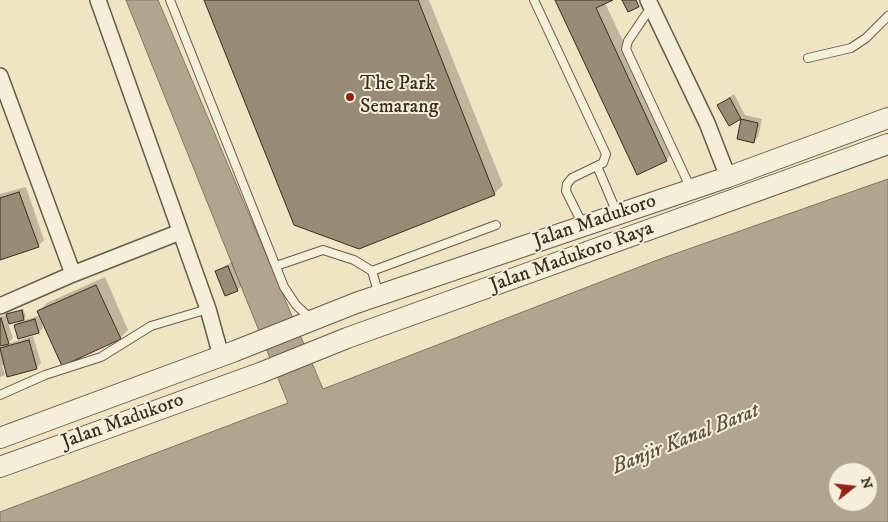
<!DOCTYPE html>
<style>
body{margin:0}
#map{position:relative;width:888px;height:522px;overflow:hidden;background:#efe5c5;font-family:"IM FELL DW Pica",serif}
canvas{display:block}
.north{position:absolute;left:828px;top:462px;width:50px;height:50px;box-sizing:border-box;background:#f5eed9;border:1px solid #aaa08f;border-radius:50%;rotate:74deg;font-size:14px;font-weight:700;line-height:20px;text-align:center;color:#392c20}
.north::after{content:'';display:block;margin:auto;width:18px;height:22px;background:#8f2418;clip-path:polygon(50% 0,100% 100%,50% 72%,0 100%)}
</style>
<div id="map">
<canvas width="888" height="522"></canvas>
<div class="north">N</div>
</div>
<script>
const c = document.querySelector('canvas').getContext('2d');
c.lineJoin = 'round';
function fillPath(path, color) { c.fillStyle = color; c.fill(path, 'evenodd'); }
const toPath = rows => new Path2D(rows.map(r => 'M' + r).join(''));
function stroke(path, color, width, dash) { c.strokeStyle = color; c.lineWidth = width; c.lineCap = dash ? 'butt' : 'round'; c.setLineDash(dash || []); c.stroke(path); }
function write(font, color, halo, rows, align = 'center') {
  c.font = font + ' "IM FELL DW Pica",serif'; c.lineWidth = 4; c.setLineDash([]); c.textBaseline = 'middle'; c.strokeStyle = halo; c.fillStyle = color; for (const [text, x, y, turn = 0] of rows) {
    c.save(); c.translate(x, y); c.rotate((+turn || 0) * Math.PI / 180); c.textAlign = isNaN(turn) ? turn : align; if (halo) c.strokeText(text, 0, 0); c.fillText(text, 0, 0); c.restore();
  }
}
const water = toPath([
 [126,0,158,0,323,389,660,259,888,179,888,522,0,522,0,512,288,403,126,0],
 [838,472,868,472,868,502,838,502,838,472]
]);
fillPath(water, '#b1a68d');
stroke(water, '#817561', 1);
fillPath(toPath([
 [206,0,429,0,503,185,494,194],
 [556,0,610,0,605,3,675,151,666,160],
 [734,94,745,115,762,119,758,137,754,141,739,138,743,117,729,124,718,105],
 [26,187,44,240,38,246,0,259,0,194],
 [232,262,241,286,237,290,216,271],
 [105,277,128,330,120,338,41,317,43,328,39,332,15,325,22,319,8,323,13,338,7,344,33,336,41,363,37,367,7,376,4,365,2,366,5,375,0,377,0,349,5,343,0,345,0,317,23,309,26,317,22,321,41,315,39,311,47,303]
]), '#0003');
const building = toPath([
 [204,0,418,0,495,195,359,249,294,225,204,0],
 [555,0,613,0,596,8,667,161,637,175,555,0],
 [622,0,636,0,639,7,628,12,622,0],
 [730,98,741,119,729,126,717,105,730,98],
 [741,119,758,123,754,143,737,139,741,119],
 [19,192,39,247,0,260,0,198,19,192],
 [228,266,238,291,225,296,215,271,228,266],
 [96,285,121,339,62,366,37,311,96,285],
 [22,310,24,320,9,324,6,314,22,310],
 [1,318,9,344,0,346,0,319,1,318],
 [35,319,39,333,18,339,14,325,35,319],
 [29,340,37,369,7,377,0,348,29,340]
]);
fillPath(building, '#988c76');
stroke(building, '#392c20', 1);
const service = toPath([
 [170,0,284,287,296,305,311,319],
 [534,0,606,154,603,163,572,178,567,184,566,191,583,225],
 [651,7,628,41,626,49,691,189],
 [808,58,851,48,866,38,888,16],
 [597,166,617,213],
 [276,266,323,250,354,260,372,271],
 [379,295,372,271,496,225],
 [0,395,45,375,101,357,151,326,208,309]
]);
const minor = toPath([
 [98,0,208,309,221,356],
 [648,0,707,123,728,177],
 [0,76,73,274,180,232],
 [0,306,73,274]
]);
const tertiary = toPath([
 [0,438,235,351,356,303,728,177,888,118],
 [0,467,260,373,347,338,888,144]
]);
stroke(service, '#665a49', 10);
stroke(minor, '#665a49', 18);
stroke(tertiary, '#665a49', 22);
stroke(service, '#f5eed9', 8);
stroke(minor, '#f5eed9', 15);
stroke(tertiary, '#f5eed9', 20);
for (const [x, y, r, color] of [
 [350,97,5,"#8f2418"]
]) { const dot = new Path2D(); dot.arc(x, y, r, 0, 2 * Math.PI); c.fillStyle = color; c.fill(dot); stroke(dot, '#f5eed9', 2); }
write('20px', '#392c20', '#f5eed9', [
 ["The Park",360,85],
 ["Semarang",360,108]
], 'left');
write('20px', '#392c20', '#f5eed9', [
 ["Jalan Madukoro",595,222,-19],
 ["Jalan Madukoro Raya",572,258,-20],
 ["Jalan Madukoro",123,422,-20]
]);
write('italic 21px', '#5d5141', '#f5eed9', [
 ["Banjir Kanal Barat",686,440,-22]
]);
</script>
